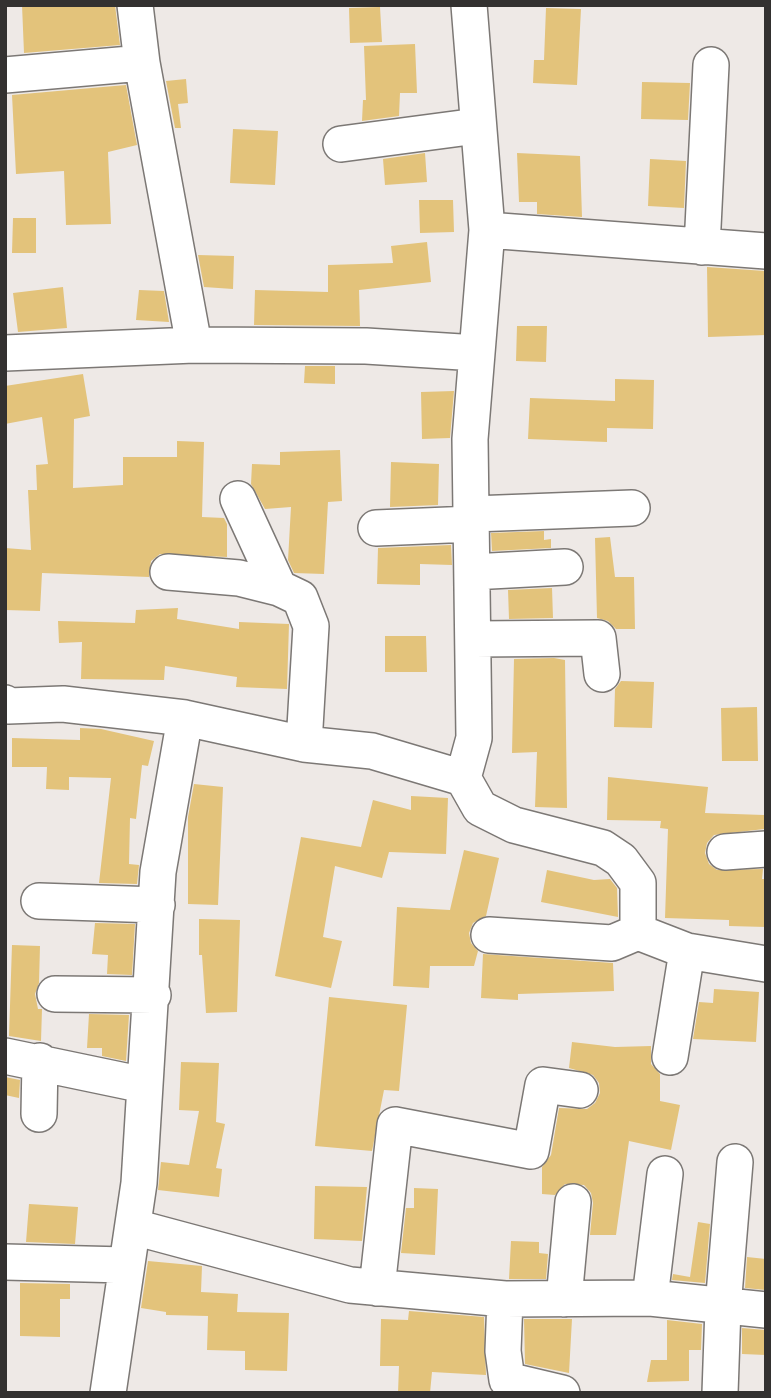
<!DOCTYPE html>
<style>
body{margin:0}
#map{position:relative;width:771px;height:1398px;overflow:hidden;background:#eee9e6;font-family:"Open Sans",sans-serif}
canvas{display:block}
.frame{position:absolute;inset:0;border:7px solid #333130;pointer-events:none}
</style>
<div id="map">
<canvas width="771" height="1398"></canvas>
<div class="frame"></div>
</div>
<script>
const c = document.querySelector('canvas').getContext('2d');
c.lineJoin = 'round';
function fillPath(path, color) { c.fillStyle = color; c.fill(path, 'evenodd'); }
const toPath = rows => new Path2D(rows.map(r => 'M' + r).join(''));
function stroke(path, color, width, dash) { c.strokeStyle = color; c.lineWidth = width; c.lineCap = dash ? 'butt' : 'round'; c.setLineDash(dash || []); c.stroke(path); }
fillPath(toPath([
 [22,5,115,5,120,45,24,53],
 [380,7,382,42,350,43,349,8],
 [546,8,581,9,577,85,533,83,534,60,544,60],
 [415,44,417,93,400,93,399,116,362,121,363,100,366,100,364,46],
 [186,79,188,103,178,104,181,128,175,128,166,81],
 [642,82,690,83,688,120,641,119],
 [126,85,137,145,108,152,111,224,66,225,64,171,16,174,12,95],
 [233,129,278,131,275,185,230,183],
 [425,153,427,182,385,185,383,159],
 [517,153,580,156,582,217,537,214,537,202,519,202],
 [650,159,686,161,684,208,648,206],
 [419,200,453,200,454,232,420,233],
 [13,218,36,218,36,253,12,253],
 [427,242,431,282,359,290,360,326,254,325,255,290,328,292,328,265,393,263,391,246],
 [198,255,234,256,233,289,204,287],
 [707,267,765,271,766,335,708,337],
 [63,287,67,328,18,332,13,293],
 [139,290,164,291,169,322,136,320],
 [517,326,547,326,546,362,516,361],
 [305,366,335,366,335,384,304,383],
 [83,374,90,416,74,419,73,488,123,485,123,457,177,457,177,441,204,442,202,517,224,518,227,524,227,557,160,554,151,561,149,577,42,573,40,611,5,610,5,548,31,550,28,490,37,490,36,465,48,464,42,417,5,424,5,386],
 [615,379,654,380,653,429,607,428,607,442,528,439,530,398,615,401],
 [454,391,450,438,422,439,421,392],
 [340,450,342,501,328,502,324,574,294,573,288,560,291,507,265,509,251,484,252,464,280,465,280,452],
 [391,462,439,464,438,505,390,507],
 [544,531,544,540,551,539,551,548,492,551,491,533],
 [610,537,615,577,634,577,635,629,616,629,608,621,597,618,595,538],
 [451,545,452,565,420,564,420,585,377,584,378,548],
 [552,588,553,618,509,619,508,590],
 [178,608,177,619,239,629,239,622,289,624,287,689,236,687,237,677,165,666,164,680,81,679,82,642,59,643,58,621,135,623,136,610],
 [385,636,426,636,427,672,385,672],
 [554,658,565,660,567,808,535,807,537,752,512,753,514,659],
 [621,681,654,682,652,728,614,727,615,689],
 [757,707,758,761,722,761,721,708],
 [80,728,101,729,154,741,148,766,142,765,136,819,130,818,129,864,139,865,137,884,99,883,111,778,69,777,69,790,46,789,47,767,12,767,12,738,80,740],
 [608,777,708,787,705,813,764,815,764,829,714,835,707,843,705,853,709,864,717,870,763,869,762,879,766,879,766,927,729,926,729,920,665,918,668,829,660,828,661,821,607,820],
 [194,784,223,787,218,905,188,904,188,817],
 [411,796,448,798,446,854,389,852,382,878,335,866,323,937,342,941,331,988,275,976,301,837,361,847,373,800,411,810],
 [464,850,499,858,486,916,473,923,469,933,471,943,478,951,474,966,430,966,429,988,393,986,397,907,450,910],
 [547,870,594,880,610,879,617,888,618,917,541,902],
 [199,919,240,920,237,1012,206,1013,202,955,199,955],
 [95,923,135,924,132,975,107,974,108,955,92,954],
 [12,945,40,946,39,983,35,994,38,1009,42,1009,41,1041,9,1036],
 [483,954,613,963,614,991,518,994,518,1000,481,998],
 [714,989,759,992,756,1042,693,1039,699,1002,713,1003],
 [329,997,407,1005,399,1091,384,1090,372,1151,315,1146],
 [89,1014,129,1015,126,1061,102,1056,102,1048,87,1048],
 [572,1042,615,1047,651,1046,651,1064,660,1074,660,1101,680,1105,671,1150,629,1141,616,1235,590,1235,593,1203,591,1193,584,1185,565,1184,555,1195,542,1194,542,1167,551,1155,559,1108,587,1109,595,1103,600,1093,599,1083,593,1075,569,1068],
 [181,1062,219,1063,216,1122,225,1124,216,1168,222,1169,219,1197,158,1190,161,1162,189,1165,199,1111,179,1110],
 [5,1077,20,1080,19,1098,5,1095],
 [315,1186,367,1187,362,1241,314,1239],
 [414,1188,438,1189,435,1255,401,1253,406,1208,414,1208],
 [29,1204,78,1207,75,1244,26,1242],
 [698,1222,710,1224,705,1283,672,1280,673,1274,690,1277],
 [511,1241,539,1242,539,1253,548,1254,546,1279,509,1279],
 [747,1257,766,1259,766,1290,745,1288],
 [148,1261,202,1266,201,1292,238,1294,237,1312,289,1313,287,1371,245,1370,245,1351,207,1350,208,1316,166,1315,166,1312,141,1308],
 [20,1283,70,1284,70,1299,60,1299,60,1337,20,1336],
 [409,1311,484,1317,486,1375,432,1372,430,1393,398,1393,399,1366,380,1366,381,1319,408,1320],
 [524,1319,572,1319,569,1373,525,1364],
 [667,1320,702,1324,701,1350,689,1350,689,1381,647,1382,651,1360,667,1360],
 [742,1328,766,1330,766,1355,742,1354]
]), '#e3c37b');
const minor = toPath([
 [135,5,142,63,194,345],
 [5,75,142,63],
 [341,144,477,126],
 [487,230,766,251],
 [702,247,711,65],
 [5,353,194,345,366,346,477,353],
 [238,499,279,588],
 [473,514,632,508],
 [376,528,472,524],
 [168,572,239,578,279,588,300,598,311,626,304,744],
 [472,572,565,567],
 [474,639,598,638,602,674],
 [5,703,8,706,63,704,185,718,304,744,372,751,463,778,480,808,514,825,603,848,621,860,638,883,638,932,687,951,766,964],
 [463,778,474,738,470,439,487,230,469,5],
 [725,852,766,849],
 [39,901,157,905],
 [489,935,612,943,638,932],
 [55,994,153,995],
 [5,1056,144,1085],
 [670,1057,687,951],
 [39,1114,40,1061],
 [134,1227,350,1285,505,1299,650,1298,766,1310],
 [5,1262,125,1265],
 [377,1288,395,1125,531,1151,543,1085,580,1090],
 [650,1298,665,1174],
 [505,1299,503,1351,507,1380,562,1393],
 [564,1299,573,1202],
 [108,1393,139,1183,158,872,185,718],
 [720,1393,723,1307,735,1162]
]);
stroke(minor, '#7c7875', 38);
stroke(minor, '#fff', 35);
</script>
